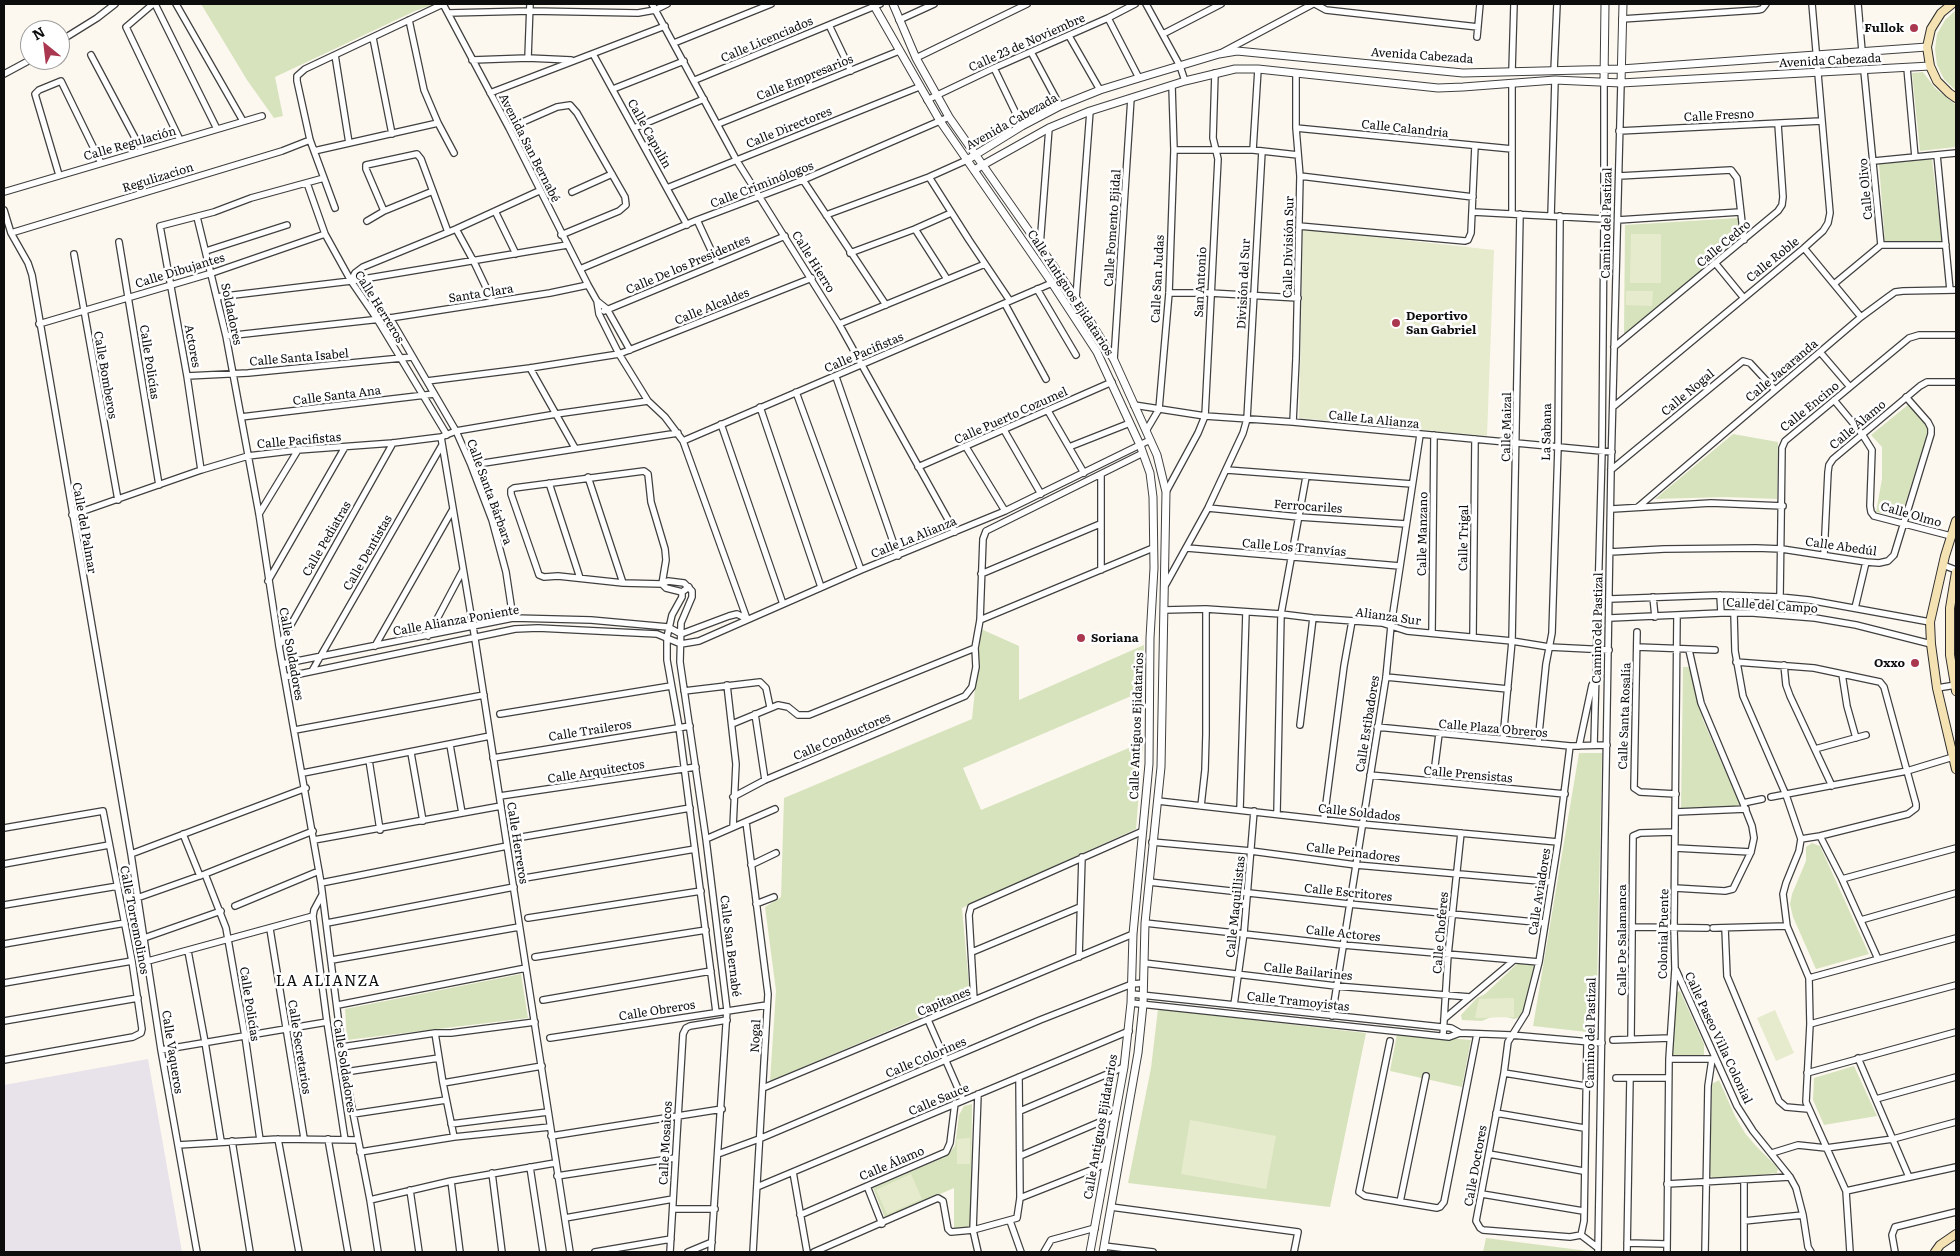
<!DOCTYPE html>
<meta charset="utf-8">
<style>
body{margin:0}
#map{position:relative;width:1960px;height:1256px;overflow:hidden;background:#fdf8ef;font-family:Literata,serif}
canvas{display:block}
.frame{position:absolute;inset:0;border:5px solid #0d0d0d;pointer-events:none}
.north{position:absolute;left:20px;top:20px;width:50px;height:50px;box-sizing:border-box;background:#fff;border:1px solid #9e9e9e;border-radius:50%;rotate:331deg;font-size:14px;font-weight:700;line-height:20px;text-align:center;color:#0d0d0d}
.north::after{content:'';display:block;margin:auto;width:18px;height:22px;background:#aa3750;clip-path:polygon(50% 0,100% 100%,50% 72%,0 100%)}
</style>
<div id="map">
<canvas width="1960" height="1256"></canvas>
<div class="frame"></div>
<div class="north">N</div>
</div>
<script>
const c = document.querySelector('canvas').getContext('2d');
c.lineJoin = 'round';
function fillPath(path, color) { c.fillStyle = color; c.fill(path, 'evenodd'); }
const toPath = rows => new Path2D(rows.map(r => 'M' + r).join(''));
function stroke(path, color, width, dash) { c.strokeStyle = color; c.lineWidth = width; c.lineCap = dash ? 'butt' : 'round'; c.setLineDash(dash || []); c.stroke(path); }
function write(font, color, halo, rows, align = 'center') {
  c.font = font + ' Literata,serif'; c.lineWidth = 5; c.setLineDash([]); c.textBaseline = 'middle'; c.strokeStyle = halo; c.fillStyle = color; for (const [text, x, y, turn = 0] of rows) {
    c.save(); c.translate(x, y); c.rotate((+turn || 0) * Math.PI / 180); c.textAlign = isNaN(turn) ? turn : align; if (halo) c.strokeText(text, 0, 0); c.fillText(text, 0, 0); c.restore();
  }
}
fillPath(toPath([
 [148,1059,182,1252,4,1252,4,1085]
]), '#e8e2ea');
fillPath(toPath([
 [201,4,435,4,415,11,275,77,283,116,274,118,247,80],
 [1956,10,1956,91,1944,79,1937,65,1935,49,1937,34,1945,20],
 [1923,72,1935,88,1956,105,1956,147,1920,151,1912,73],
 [1932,159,1942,242,1885,243,1879,164],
 [1738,218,1740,239,1624,334,1625,225],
 [1909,404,1929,428,1901,517,1876,512,1882,479,1882,447,1871,435],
 [1733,434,1778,442,1777,499,1725,497,1655,499],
 [981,629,1019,646,1019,700,1144,645,1143,691,963,768,981,810,1143,742,1136,829,962,908,970,996,770,1081,776,991,765,907,781,897,784,798,972,719],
 [1683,667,1690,667,1695,694,1703,720,1742,809,1681,808],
 [1579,753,1602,753,1596,1033,1533,1026],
 [1812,843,1820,846,1869,954,1816,969,1793,917,1790,904,1792,894,1806,861,1806,847],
 [1518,963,1536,964,1529,995,1521,1017,1514,1019,1502,1016,1491,1017,1482,1021,1462,1020,1461,1015,1477,998,1485,994],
 [521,974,528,1018,347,1040,345,1009],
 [1680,991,1704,1044,1704,1055,1672,1055,1674,993],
 [1158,1009,1366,1033,1330,1207,1128,1183,1151,1068],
 [1397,1034,1471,1040,1462,1087,1390,1071],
 [1854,1066,1877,1116,1824,1125,1813,1100,1814,1078],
 [1719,1080,1735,1116,1745,1133,1756,1146,1774,1164,1778,1169,1777,1173,1714,1180,1710,1175,1712,1084],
 [972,1104,971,1226,954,1231,954,1188,885,1218,873,1188,945,1157,955,1146,959,1115,964,1106],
 [1486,1238,1588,1251,1588,1252,1483,1252]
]), '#d7e3bd');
fillPath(toPath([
 [1303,229,1494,250,1487,436,1299,418],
 [1631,234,1661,234,1661,283,1630,283],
 [1626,291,1653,291,1652,306,1626,305],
 [1514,998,1514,1017,1475,1018,1479,999],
 [1775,1010,1794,1053,1776,1061,1757,1018],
 [1190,1120,1276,1136,1266,1189,1181,1174],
 [970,1138,970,1164,957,1164,957,1139],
 [911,1174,922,1199,887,1214,876,1190]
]), '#e6ebcd');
const minor = toPath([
 [153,4,126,27,180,140],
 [155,4,217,129],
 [176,4,243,121],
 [443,4,509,128,588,285,597,301,607,309,630,350],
 [652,4,737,161,839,324,955,532],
 [1146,4,1180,66,1185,81],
 [1315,4,1326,10,1478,27],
 [1858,4,1862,51],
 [448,13,530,11,638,13,655,10,667,4],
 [1108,18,1139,78],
 [1622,19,1758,10,1762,9,1766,4],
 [409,20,424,90,438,123,454,153],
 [899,20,934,4],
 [829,25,851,71],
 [1163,34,1221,4],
 [1069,36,1100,90],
 [1477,37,1480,4],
 [373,38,392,134],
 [60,41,97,18,115,4],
 [674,43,771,4],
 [1031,52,1060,106],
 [1221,53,1313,4],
 [593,54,687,225],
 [91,55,142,151],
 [335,55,349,143],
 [528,58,530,4],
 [916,58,1027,4],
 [472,60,528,58,571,60],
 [994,68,1022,126],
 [1907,68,1915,157],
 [1512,71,1514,4],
 [1554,71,1557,4],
 [4,74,30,60],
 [695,80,880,4],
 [613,89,684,61],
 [490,93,665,26],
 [927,100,994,68,1108,18,1135,4],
 [718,124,899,51],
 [509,128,557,107,570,105,577,113,625,197,626,205,619,211,561,235],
 [634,128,704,99],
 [1296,128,1512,149],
 [1619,131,1821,121],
 [1174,150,1253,150,1298,155],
 [1253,150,1258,69],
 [314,151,438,123],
 [1937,155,1950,290],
 [1874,161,1956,153],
 [59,175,35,94,39,90,61,81,101,163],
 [1300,176,1473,197],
 [1619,176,1731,170,1737,178,1744,240],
 [929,177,969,240,1010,301],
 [803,180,886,305],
 [307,183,325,234,351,281,377,319,447,435],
 [667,188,919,87],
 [4,192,262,116],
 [572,192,612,174],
 [335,208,310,140,297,81,297,76,305,69,443,4],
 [4,210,11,233,28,263,32,275,131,854,161,1050,197,1252],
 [384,211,366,169,366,165,417,154,421,159,448,232],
 [495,211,516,254],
 [1473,212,1604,219],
 [1512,214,1512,83],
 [826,215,929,177,967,160],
 [1551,216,1555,80],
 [197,217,226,336,259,514,279,646,321,883,345,1072,370,1200,378,1252],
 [697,220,717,263],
 [1618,220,1740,212],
 [367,221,384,211,433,191],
 [1299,226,1465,241,1468,240,1471,233,1475,146],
 [456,229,474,262,493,302],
 [915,229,947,279],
 [11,233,282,151,310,140],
 [119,242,159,485],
 [1881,245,1946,245],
 [1040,246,1049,128],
 [1804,248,1861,317],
 [206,251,287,225],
 [850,253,915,229,951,213],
 [74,254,118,500],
 [1716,264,1743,297],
 [580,269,697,220,803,180,949,117],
 [351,281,355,273,363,267,456,229,539,191],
 [1834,284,1881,245,1864,71],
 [1037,289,1076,355],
 [1169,293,1210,293,1298,298],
 [217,297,351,281,567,245],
 [1076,298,1090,111],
 [597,301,599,314,619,354,648,401,665,417,683,441,747,619],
 [1005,304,1046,379],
 [604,311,785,236],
 [390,318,456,431,471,465,492,520,506,572,513,618],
 [39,324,212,273,325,234],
 [839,324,985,264],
 [226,336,390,318,550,293,588,285],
 [1614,347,1778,211,1782,205,1783,197,1778,124],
 [1820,352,1850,387],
 [1114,360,1131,98],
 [530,368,575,448],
 [187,376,248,373,412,357],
 [836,377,898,556],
 [427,381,530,368,619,354,812,278],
 [796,392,861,570],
 [1834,400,1862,434,1872,450,1870,506,1871,512,1874,516,1951,536],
 [1134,405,1205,416,1293,422,1612,452],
 [760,407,821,587],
 [1613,407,1804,248,1823,231,1828,223,1830,213,1812,4],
 [1048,411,1084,473],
 [241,417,434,394],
 [1293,422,1296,359,1300,176,1296,128,1296,73],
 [721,424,783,604],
 [1004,430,1041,494],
 [1146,431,1159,409,1169,293,1174,150,1172,86],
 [441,437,475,639,570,1252],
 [683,441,1052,283],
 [966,447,1005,511],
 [1069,447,1130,423],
 [471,465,678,433],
 [918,467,1112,382],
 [201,470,187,376,160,226,214,212,251,198,324,178],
 [1227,470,1412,484],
 [1611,470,1743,361,1750,363,1775,390],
 [1101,475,1101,570],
 [588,477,623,583],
 [549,483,580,578],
 [1166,492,1198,433,1205,416,1218,159,1213,138,1215,73],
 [1638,507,1861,317,1888,297,1895,292,1903,291,1956,290],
 [1208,508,1299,517,1406,524],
 [1612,509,1711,503,1783,506],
 [259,514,298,450],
 [72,515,201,470,248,456,298,450,393,443,441,437,456,431,556,414,648,401],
 [1187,548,1400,566],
 [1610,552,1664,549,1756,548,1782,549,1866,562,1879,563,1888,561,1894,555,1931,434,1931,428,1928,422,1906,397],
 [1824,555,1828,472,1829,465,1833,459,1920,386,1927,382,1956,382],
 [1943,565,1956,570],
 [981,574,1100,524],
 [268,581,345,447],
 [662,584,666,560,665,549,651,502,648,474,644,471,514,488,511,490,511,494,537,569,539,575,544,577,558,576,623,583,662,584,668,581,684,583,692,591,692,597,681,623,680,662,706,839,727,1010,711,1252],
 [662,584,666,588,682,592],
 [1166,584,1208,508,1243,433,1247,419,1262,151],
 [689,587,682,592,682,597,672,615,667,637,667,660,679,727,716,1012],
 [1720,595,1721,613],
 [1751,596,1753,613],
 [1653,597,1655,617],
 [1780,597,1782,448,1785,441,1909,338,1919,335,1956,335],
 [1610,599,1720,595,1780,597,1809,600,1930,622],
 [1855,608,1866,562],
 [1164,610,1206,609,1281,614,1313,618,1382,623,1407,631,1512,641,1549,647,1609,650],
 [1734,613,1735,651,1743,696,1786,795,1801,839,1799,851,1786,883,1783,894,1787,926,1809,978,1810,1024,1806,1102,1846,1191,1850,1252],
 [1610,618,1721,613,1753,613,1815,618,1856,625,1931,644],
 [980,620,1153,548],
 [1637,632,1634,788,1640,792,1676,794],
 [1432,633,1434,435],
 [428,636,463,570],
 [1473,637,1475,439],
 [681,644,699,641,861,570,1005,511,1150,440],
 [279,646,393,443],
 [375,646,453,509],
 [1637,647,1715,650],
 [1736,662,1814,668,1880,682,1884,687,1916,804,1916,808,1908,814,1820,836,1801,839],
 [282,664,513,618,591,620,668,627,681,634,729,616,737,614,747,619],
 [1784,665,1786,685,1790,696,1832,786],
 [312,671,442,445],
 [1842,674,1847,706,1856,738],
 [285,677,515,629,538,628,657,634,681,644],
 [1386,677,1508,689],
 [727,685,736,764,733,827],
 [1937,688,1956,685],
 [684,691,760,682,766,688,770,707],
 [500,714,671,686],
 [755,714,765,780],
 [732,724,778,705,788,707,798,715,809,715,975,648],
 [1300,725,1313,618],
 [1377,727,1570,746,1607,745],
 [295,730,484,695],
 [1503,739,1512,641,1520,214],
 [1538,743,1546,664,1552,633,1558,447,1560,216],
 [450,745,462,813],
 [1594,745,1602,451,1604,219,1604,81],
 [1570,746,1558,842,1539,962,1526,1013,1508,1042,1504,1073,1476,1221,1480,1228,1483,1230,1570,1237,1581,1235],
 [1579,746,1592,685,1597,678],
 [1815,749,1866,735],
 [411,753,423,821],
 [493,758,690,726],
 [369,760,380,830],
 [303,773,490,736],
 [1370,775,1565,794],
 [1433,781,1439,734],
 [500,796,696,767],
 [733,797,765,780,965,696,972,687,976,667,975,648,980,620,983,539,986,531,1143,453],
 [1771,797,1907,771,1953,757],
 [1158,801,1361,824,1558,842],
 [1743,803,1762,799],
 [1201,806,1205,770,1206,734,1206,609],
 [1240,809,1246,612],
 [1676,812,1746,809],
 [1277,813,1281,614,1306,477],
 [1324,819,1344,666,1352,621],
 [746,822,768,994,753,1252],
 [4,828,103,811,132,961,142,1029,141,1033,133,1037,4,1060],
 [183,834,200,876],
 [1820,836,1842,879,1878,959],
 [522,837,690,808],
 [706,839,775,809],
 [314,840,501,806],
 [1152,842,1251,851,1356,865,1551,882],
 [1675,848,1751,852],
 [131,854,306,788],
 [4,864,109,845],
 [751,865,776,853],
 [205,874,226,928,245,1036,260,1140],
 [525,878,695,849],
 [1842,879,1956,848],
 [1149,882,1349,904,1545,923],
 [321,883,507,846],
 [1675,888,1725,891,1733,889,1751,852,1754,838,1752,826,1743,803,1701,703,1689,650],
 [322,895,314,910,313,916,327,1022,345,1140],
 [137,898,205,874,313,831],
 [756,904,774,897],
 [4,905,118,886],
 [235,906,319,871],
 [528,918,701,891],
 [1861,920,1956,893],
 [327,923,514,887],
 [1145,923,1343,945,1539,962],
 [1633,927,1707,928],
 [1713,928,1787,926],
 [1725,928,1727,976,1779,1101,1786,1107,1808,1109],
 [270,929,304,1138],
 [144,938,221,911],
 [4,944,125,923],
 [188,951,205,1042,221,1141],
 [972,952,1080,907],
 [535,957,706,930],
 [1079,957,1082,857],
 [332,960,519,927],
 [148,961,313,916],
 [1144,963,1336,986,1470,997],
 [1676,970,1737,1106,1753,1131,1790,1177,1796,1188,1803,1215,1808,1247,1811,1252],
 [1809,978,1956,938],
 [4,983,132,961],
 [1132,994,1451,1028,1460,1033],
 [543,1000,711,971],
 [974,1000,969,915,971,907,1143,831],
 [1131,1003,1449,1037,1460,1033,1511,1035,1602,1043],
 [338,1005,526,968],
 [1234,1005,1244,933,1254,811],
 [1332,1016,1386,677,1391,626,1420,435],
 [1444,1019,1513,961],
 [928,1020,963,1100],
 [4,1021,138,998],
 [1810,1024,1956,985],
 [435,1033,443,1083,454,1137],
 [1443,1036,1448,955,1461,833],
 [550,1038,767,1005],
 [1631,1039,1633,836,1640,833,1675,832],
 [1613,1040,1670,1038],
 [1390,1041,1359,1192,1365,1196,1437,1208,1440,1207,1444,1202,1477,1034],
 [342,1047,435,1033,451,1033,535,1022],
 [161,1050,327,1022],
 [1858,1058,1909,1177],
 [1669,1059,1714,1059],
 [345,1072,439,1058],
 [1504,1073,1585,1086],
 [1807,1073,1956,1032],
 [1616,1078,1668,1078],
 [443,1083,542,1066],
 [763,1088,1133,934],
 [1876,1099,1956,1077],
 [1020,1111,1124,1067],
 [1496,1113,1584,1128],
 [353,1114,446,1100],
 [451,1124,548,1112],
 [551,1136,722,1109],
 [278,1139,299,1252],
 [328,1139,348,1252],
 [232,1141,250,1252],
 [178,1145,278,1139,357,1140],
 [360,1152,454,1137,550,1127],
 [1772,1153,1798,1145,1826,1148,1893,1139,1956,1122],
 [718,1154,759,1139,1040,1020,1132,984,1144,983],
 [1489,1154,1583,1171],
 [1020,1156,1114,1116],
 [530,1167,543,1252],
 [793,1172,807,1252],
 [492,1173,502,1252],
 [557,1176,675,1158],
 [1744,1180,1744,1252],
 [451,1181,460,1252],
 [1667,1184,1790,1177],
 [867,1186,882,1224],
 [757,1187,1129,1031],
 [410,1190,419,1252],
 [1846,1191,1956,1167],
 [1482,1194,1583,1211],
 [1020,1198,1106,1164],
 [370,1200,451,1181,555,1163],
 [1400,1202,1426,1076],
 [1111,1207,1298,1232,1294,1252],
 [673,1209,715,1209],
 [800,1215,946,1152,950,1143,955,1103],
 [565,1218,673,1199],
 [1010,1221,1021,1252],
 [1744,1221,1803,1215],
 [1581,1235,1584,1221,1587,1042],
 [1581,1235,1598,1248],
 [1627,1243,1666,1244],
 [1104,1246,1153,1252],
 [595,1252,671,1239],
 [670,1252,683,1034,686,1028,690,1026,727,1020],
 [688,1252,712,1242],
 [814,1252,938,1198,943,1201,948,1229,951,1232,973,1230,1017,1218,1020,1198,1019,1077],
 [978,1252,973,1230,978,1094],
 [1044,1252,1051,1240,1095,1228],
 [1598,1252,1611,470,1621,83],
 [1627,1252,1630,1078],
 [1667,1252,1669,1059,1675,969,1674,928,1677,616],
 [1705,1252,1708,1086,1712,1059],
 [1895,1252,1892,1235,1895,1227,1956,1212]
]);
const tertiary = toPath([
 [873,4,940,121,1052,283,1097,352,1140,445,1150,473,1153,497,1154,568,1150,638,1149,764,1133,934,1131,1003,1124,1067,1090,1252],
 [893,4,916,58,949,117,1076,298,1114,360,1157,455,1166,492,1161,767,1145,923,1143,1005,1138,1053,1103,1252],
 [1604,81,1605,4],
 [1621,83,1623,4],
 [967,160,1022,126,1060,106,1100,90,1139,78,1219,54,1237,51,1463,73,1621,69,1927,47],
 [974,170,1049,128,1090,111,1185,81,1235,69,1258,69,1438,88,1463,87,1555,80,1621,83,1930,66]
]);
const secondary = toPath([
 [1952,4,1941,13,1931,29,1927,47,1930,66,1937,81,1949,93,1956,98],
 [1956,521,1945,556,1930,622,1931,644,1937,688,1956,769],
 [1956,572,1950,608,1950,655,1956,691],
 [1935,1252,1940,1245,1956,1234]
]);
stroke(minor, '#404040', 8);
stroke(tertiary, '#404040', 9);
stroke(secondary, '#2f2f2f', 10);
stroke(minor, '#fff', 5.5);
stroke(tertiary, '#fff', 7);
stroke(secondary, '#f4e2b2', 8);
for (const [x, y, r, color] of [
 [1914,28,5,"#aa3750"],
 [1396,323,5,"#aa3750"],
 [1081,638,5,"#aa3750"],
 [1915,663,5,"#aa3750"]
]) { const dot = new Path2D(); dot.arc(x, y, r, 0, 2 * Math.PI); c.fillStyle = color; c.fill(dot); stroke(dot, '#fff', 2); }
write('bold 12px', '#0d0d0d', '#fff', [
 ["Fullok",1904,28],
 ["Deportivo",1406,316,"left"],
 ["San Gabriel",1406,330,"left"],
 ["Soriana",1091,638,"left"],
 ["Oxxo",1905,663]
], 'right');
write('12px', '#0d0d0d', '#fff', [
 ["Calle Licenciados",767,40,-23],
 ["Calle 23 de Noviembre",1027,43,-24],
 ["Avenida Cabezada",1422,56,4],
 ["Avenida Cabezada",1830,61,-3],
 ["Calle Empresarios",805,78,-22],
 ["Calle Fresno",1719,116,-3],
 ["Avenida Cabezada",1012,122,-29],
 ["Calle Directores",789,128,-22],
 ["Calle Calandria",1405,129,6],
 ["Calle Capulín",649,134,61],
 ["Calle Regulación",130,144,-16],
 ["Avenida San Bernabé",529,148,63],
 ["Regulizacion",158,178,-17],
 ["Calle Criminólogos",762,185,-21],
 ["Calle Olivo",1866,189,-95],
 ["Camino del Pastizal",1607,223,-89],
 ["Calle Fomento Ejidal",1113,228,-86],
 ["Calle Cedro",1724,244,-40],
 ["Calle División Sur",1289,247,-89],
 ["Calle Roble",1773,260,-39],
 ["Calle Hierro",813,262,58],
 ["Calle De los Presidentes",688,265,-23],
 ["Calle Dibujantes",180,271,-17],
 ["Calle San Judas",1158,279,-87],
 ["San Antonio",1201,282,-87],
 ["División del Sur",1244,284,-87],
 ["Calle Antiguos Ejidatarios",1070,293,57],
 ["Santa Clara",481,294,-9],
 ["Calle Herreros",379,307,58],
 ["Calle Alcaldes",712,307,-22],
 ["Soldadores",231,314,78],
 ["Actores",192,346,79],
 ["Calle Pacifistas",864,353,-23],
 ["Calle Santa Isabel",299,358,-5],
 ["Calle Policías",149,362,81],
 ["Calle Jacaranda",1782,371,-40],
 ["Calle Bomberos",105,375,80],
 ["Calle Nogal",1688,393,-40],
 ["Calle Santa Ana",337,396,-7],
 ["Calle Encino",1810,407,-39],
 ["Calle Puerto Cozumel",1011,416,-24],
 ["Calle La Alianza",1374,420,6],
 ["Calle Álamo",1858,425,-40],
 ["Calle Maizal",1507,427,-89],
 ["La Sabana",1547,432,-89],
 ["Calle Pacifistas",299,441,-5],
 ["Calle Santa Bárbara",489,492,70],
 ["Ferrocariles",1308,507,4],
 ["Calle Olmo",1911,515,16],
 ["Calle del Palmar",84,528,80],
 ["Calle Manzano",1423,534,-89],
 ["Calle La Alianza",914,538,-22],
 ["Calle Trigal",1464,538,-89],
 ["Calle Pediatras",327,539,-60],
 ["Calle Abedúl",1841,547,8],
 ["Calle Los Tranvías",1294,548,5],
 ["Calle Dentistas",368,553,-60],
 ["Calle del Campo",1772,606,4],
 ["Alianza Sur",1388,617,8],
 ["Calle Alianza Poniente",456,621,-10],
 ["Camino del Pastizal",1598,628,-89],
 ["Calle Soldadores",291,654,80],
 ["Calle Santa Rosalía",1625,716,-88],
 ["Calle Estibadores",1368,724,-81],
 ["Calle Antiguos Ejidatarios",1137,726,-88],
 ["Calle Plaza Obreros",1493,729,5],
 ["Calle Traileros",590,731,-9],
 ["Calle Conductores",842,737,-23],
 ["Calle Arquitectos",596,772,-9],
 ["Calle Prensistas",1468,775,5],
 ["Calle Soldados",1359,813,6],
 ["Calle Herreros",517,843,81],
 ["Calle Peinadores",1353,853,7],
 ["Calle Aviadores",1540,892,-81],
 ["Calle Escritores",1348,893,6],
 ["Calle Maquillistas",1236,907,-84],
 ["Calle Torremolinos",134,920,79],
 ["Calle Choferes",1441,933,-85],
 ["Calle Actores",1343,934,6],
 ["Colonial Puente",1664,934,-89],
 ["Calle De Salamanca",1622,940,-90],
 ["Calle San Bernabé",730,946,83],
 ["Calle Bailarines",1308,972,6],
 ["Capitanes",944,1002,-23],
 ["Calle Tramoyistas",1298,1002,6],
 ["Calle Policías",249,1004,81],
 ["Calle Obreros",657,1011,-9],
 ["Camino del Pastizal",1591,1033,-89],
 ["Nogal",756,1036,-87],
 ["Calle Paseo Villa Colonial",1718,1038,65],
 ["Calle Secretarios",299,1047,81],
 ["Calle Vaqueros",172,1052,81],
 ["Calle Colorines",926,1058,-23],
 ["Calle Soldadores",344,1066,81],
 ["Calle Sauce",939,1100,-23],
 ["Calle Antiguos Ejidatarios",1101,1127,-80],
 ["Calle Mosaicos",666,1143,-87],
 ["Calle Álamo",892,1164,-23],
 ["Calle Doctores",1476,1166,-80]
]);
c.letterSpacing = '1px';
write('15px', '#0d0d0d', '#fff', [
 ["LA ALIANZA",328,982]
]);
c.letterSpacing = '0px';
</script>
